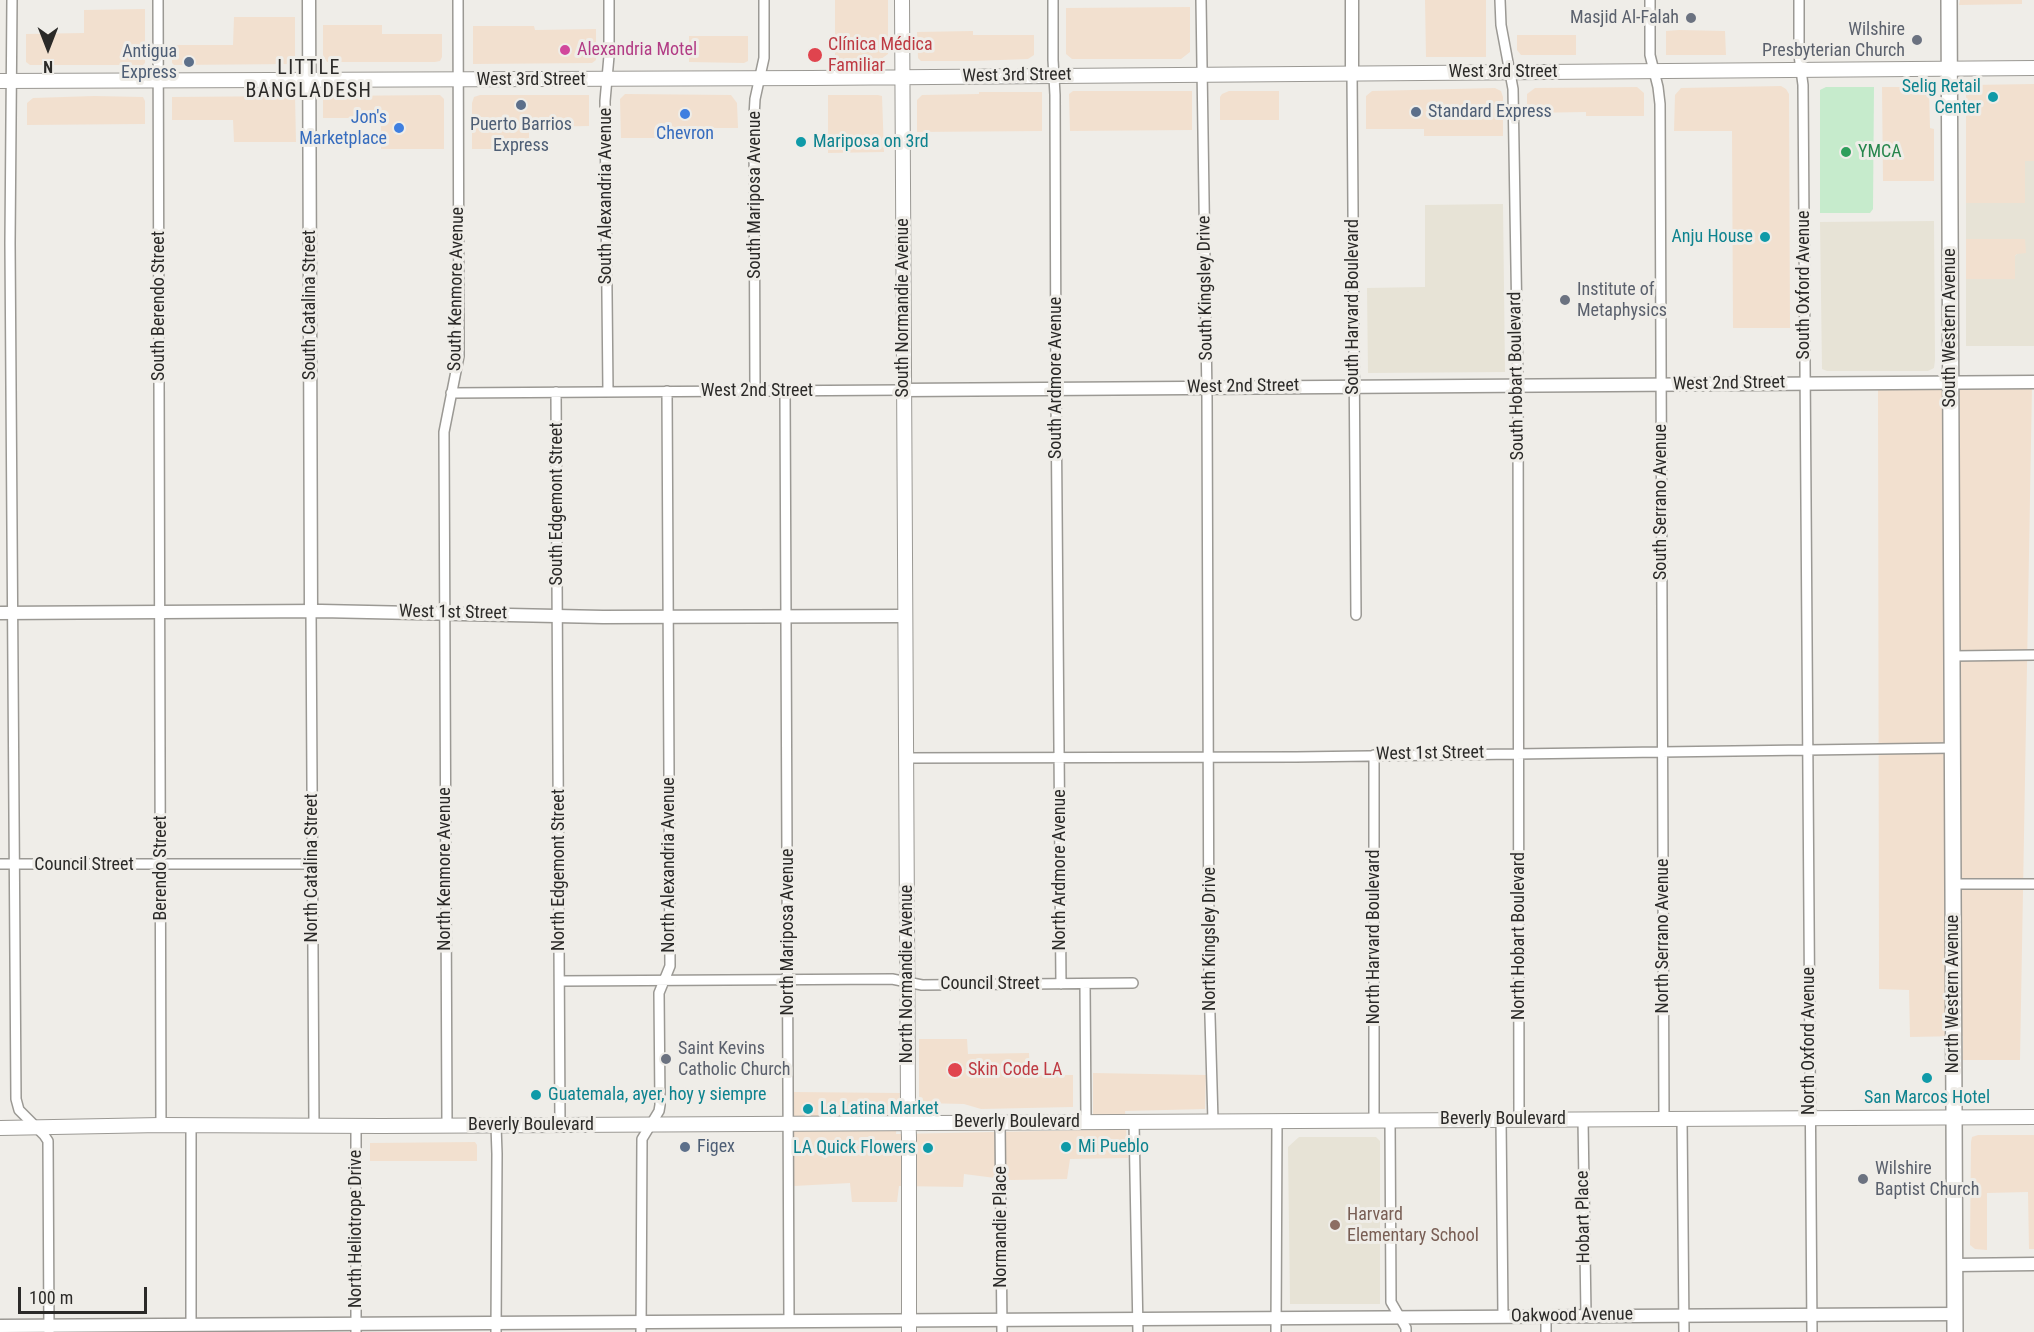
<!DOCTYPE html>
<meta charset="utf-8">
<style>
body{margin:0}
#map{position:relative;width:2034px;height:1332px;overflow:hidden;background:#efede8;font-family:"Roboto Condensed",sans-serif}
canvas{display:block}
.north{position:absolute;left:18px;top:18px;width:60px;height:60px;-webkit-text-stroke:4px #efede8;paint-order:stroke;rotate:180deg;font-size:16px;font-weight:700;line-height:24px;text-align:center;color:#2b2a28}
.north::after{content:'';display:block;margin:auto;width:21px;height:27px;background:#2b2a28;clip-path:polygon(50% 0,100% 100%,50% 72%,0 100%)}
.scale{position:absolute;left:18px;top:1287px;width:129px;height:27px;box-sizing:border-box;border:3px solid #2b2a28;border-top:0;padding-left:8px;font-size:18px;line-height:21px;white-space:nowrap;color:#2b2a28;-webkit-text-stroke:4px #efede8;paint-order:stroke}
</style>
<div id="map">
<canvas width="2034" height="1332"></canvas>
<div class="north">N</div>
<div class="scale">100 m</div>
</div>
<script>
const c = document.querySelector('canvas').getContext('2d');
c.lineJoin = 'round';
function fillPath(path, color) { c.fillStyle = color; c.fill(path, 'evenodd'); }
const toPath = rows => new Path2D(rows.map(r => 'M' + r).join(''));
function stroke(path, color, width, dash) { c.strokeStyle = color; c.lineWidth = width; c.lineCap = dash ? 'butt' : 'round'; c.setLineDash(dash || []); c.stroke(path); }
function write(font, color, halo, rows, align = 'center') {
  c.font = font + ' "Roboto Condensed",sans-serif'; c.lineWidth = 6; c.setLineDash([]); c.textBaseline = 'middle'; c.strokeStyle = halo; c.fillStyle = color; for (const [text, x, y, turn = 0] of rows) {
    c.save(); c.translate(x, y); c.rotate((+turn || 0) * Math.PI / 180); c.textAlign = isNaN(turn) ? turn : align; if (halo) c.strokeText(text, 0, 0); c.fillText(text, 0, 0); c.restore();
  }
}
fillPath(toPath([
 [835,0,888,0,888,54,881,59,835,59],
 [1425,0,1486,0,1486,57,1426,57],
 [1960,0,2022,0,2022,4,1959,5],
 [1190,7,1190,52,1181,59,1072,59,1066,54,1066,8],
 [145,9,145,63,143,65,30,65,26,62,26,34,84,33,84,10],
 [234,17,295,17,295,64,174,65,172,63,172,45,233,45],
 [323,25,382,25,382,34,442,34,442,57,440,61,435,62,327,62,323,55],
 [473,26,534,26,535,30,596,29,596,60,592,63,473,64],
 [1679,30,1725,31,1726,55,1666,55,1666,31],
 [973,31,973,35,1034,35,1034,55,1028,59,973,61,921,61,918,58,917,32],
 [1517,35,1576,35,1576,55,1521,55,1517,50],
 [689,36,748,36,748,61,744,63,689,62],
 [2034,84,2034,161,2025,161,2025,203,1966,203,1966,87,1970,85],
 [1781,86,1786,89,1789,94,1790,328,1733,328,1732,131,1674,131,1675,95,1681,88],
 [1637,87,1644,93,1644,116,1586,116,1586,112,1527,113,1527,94,1535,88],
 [1882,87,1925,87,1929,92,1930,128,1934,129,1934,181,1883,181],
 [1495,88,1501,91,1503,97,1503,136,1424,136,1424,129,1366,129,1366,96,1372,91],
 [1073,91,1192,91,1192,130,1070,131,1069,94],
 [1229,91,1279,91,1279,120,1220,120,1220,97,1222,94],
 [979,92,1042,92,1042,131,917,132,917,100,922,95,979,94],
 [625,94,731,95,737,103,738,128,678,128,678,138,621,138,620,99],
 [440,95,444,99,444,149,381,149,381,118,323,118,323,99,326,96],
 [589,95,589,126,529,127,529,149,472,149,472,103,474,97,480,95],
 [828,95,878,95,882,96,884,152,828,153],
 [94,96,143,97,145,101,145,124,27,125,27,103,33,98],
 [295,96,296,142,234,142,233,120,172,120,172,97],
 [1966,239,2026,239,2026,254,2017,254,2015,256,2016,279,1966,279],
 [2032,385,2020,1060,1962,1060,1963,1036,1910,1037,1909,990,1879,989,1878,387],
 [919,1039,967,1039,968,1054,1029,1053,1030,1075,1073,1075,1073,1107,981,1109,964,1104,921,1103,919,1096],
 [1093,1073,1206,1075,1205,1109,1125,1111,1128,1158,1070,1159,1067,1179,1011,1180,964,1174,963,1187,899,1186,897,1202,852,1202,850,1183,794,1186,793,1092,900,1093,896,1134,1093,1130],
 [1978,1135,2034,1135,2034,1249,2029,1249,2028,1192,1987,1193,1987,1250,1975,1249,1970,1245,1971,1142,1972,1137],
 [475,1142,477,1145,477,1161,370,1161,370,1143]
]), '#f2e0cf');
fillPath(toPath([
 [2025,161,2034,161,2034,346,1966,346,1966,279,2015,279,2015,256,2017,254,2026,253,2025,239,1966,239,1966,203,2025,203],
 [1503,204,1505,372,1368,373,1367,288,1425,287,1425,205],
 [1934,221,1935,360,1934,368,1928,371,1827,371,1822,369,1820,222],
 [1299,1137,1376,1137,1380,1141,1380,1304,1290,1304,1288,1147]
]), '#e7e3d6');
fillPath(toPath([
 [1874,87,1873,209,1870,213,1820,213,1820,90,1826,87]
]), '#c6ebcc');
const minor = toPath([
 [12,0,10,243,16,1099,19,1110,44,1135,48,1141,49,1332],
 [158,0,161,1125],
 [1053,0,1053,60,1055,95,1056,390,1061,984],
 [1201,0,1207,397,1209,982,1213,1121],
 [1500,0,1501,25,1513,89,1518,385,1519,1119],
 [1650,0,1650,55,1658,87,1660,104,1664,1119],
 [1799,0,1799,55,1803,85,1812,1332],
 [1352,73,1356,615],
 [755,391,754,117,755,99,764,58,764,0],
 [785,391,789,1320],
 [556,392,560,1125],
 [608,392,605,101,609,56,609,0],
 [451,393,903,390],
 [311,611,314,1126],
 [1953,656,2034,655],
 [1374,755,1374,1120],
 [906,758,1296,757,1953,748],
 [0,864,312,864],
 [1953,884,2034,884],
 [560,981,892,979,922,985,1133,983],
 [1085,984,1086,1122],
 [1501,1119,1503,1316],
 [1583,1119,1586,1315],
 [1682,1119,1684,1332],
 [1390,1120,1391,1302,1406,1328,1406,1332],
 [1000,1122,1002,1332],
 [1134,1122,1138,1332],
 [447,1125,444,432,459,356,458,0],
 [496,1125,497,1154,496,1332],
 [191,1126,191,1324],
 [356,1126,356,1332],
 [641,1332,642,1139,659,1111,660,1105,659,993,670,966,667,391],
 [1276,1332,1277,1121],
 [1546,1332,1546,1316]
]);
const tertiary = toPath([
 [309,0,311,611],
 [1352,73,1352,0],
 [903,390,2034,382],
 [0,613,321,611,603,617,905,616],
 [1955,1265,2034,1264],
 [0,1326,1955,1314]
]);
const secondary = toPath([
 [902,0,908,1107,909,1138,909,1332],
 [0,81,811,78,2034,68],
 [0,1128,161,1125,382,1126,2034,1117]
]);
const primary = toPath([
 [1949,0,1955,1332]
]);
stroke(minor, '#9b9994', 12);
stroke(tertiary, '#9b9994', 15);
stroke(secondary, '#9b9994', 16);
stroke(primary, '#9b9994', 18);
stroke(minor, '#fff', 9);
stroke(tertiary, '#fff', 12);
stroke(secondary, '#fff', 14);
stroke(primary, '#fff', 15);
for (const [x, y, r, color] of [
 [1691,18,6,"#6b7280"],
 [1917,40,6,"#6b7280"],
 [565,50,6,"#d1479c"],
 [815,55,8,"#e0444e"],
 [189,62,6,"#5c6f8a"],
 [1993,97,6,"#0f9aa8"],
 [521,105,6,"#5c6f8a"],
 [1416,112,6,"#5c6f8a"],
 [685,114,6,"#3f7fe0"],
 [399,128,6,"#3f7fe0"],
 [801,142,6,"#0f9aa8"],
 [1846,152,6,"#2e9e5b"],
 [1765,237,6,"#0f9aa8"],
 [1565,300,6,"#6b7280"],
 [666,1059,6,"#6b7280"],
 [955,1070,8,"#e0444e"],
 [1927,1078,6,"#0f9aa8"],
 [536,1095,6,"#0f9aa8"],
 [808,1109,6,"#0f9aa8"],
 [685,1147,6,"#5c6f8a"],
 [1066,1147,6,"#0f9aa8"],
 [928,1148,6,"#0f9aa8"],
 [1863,1179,6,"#6b7280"],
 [1335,1225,6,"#8d6e63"]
]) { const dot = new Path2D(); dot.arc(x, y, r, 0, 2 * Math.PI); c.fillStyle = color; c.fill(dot); stroke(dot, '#efede8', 2); }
write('18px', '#5b616d', '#efede8', [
 ["Masjid Al-Falah",1679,18,"right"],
 ["Wilshire",1905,30,"right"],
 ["Presbyterian Church",1905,51,"right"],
 ["Institute of",1577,290],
 ["Metaphysics",1577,311],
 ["Saint Kevins",678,1049],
 ["Catholic Church",678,1070],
 ["Wilshire",1875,1169],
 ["Baptist Church",1875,1190]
], 'left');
write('18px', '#be3a42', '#efede8', [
 ["Clínica Médica",828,45],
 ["Familiar",828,66],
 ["Skin Code LA",968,1070]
], 'left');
write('18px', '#b23c85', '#efede8', [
 ["Alexandria Motel",577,50]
], 'left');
write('18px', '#4e5e75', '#efede8', [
 ["Antigua",177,52,"right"],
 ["Express",177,73,"right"],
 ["Standard Express",1428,112],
 ["Puerto Barrios",521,125,"center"],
 ["Express",521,146,"center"],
 ["Figex",697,1147]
], 'left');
write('18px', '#2b2a28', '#efede8', [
 ["West 3rd Street",1503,72],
 ["West 3rd Street",1017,76,-1],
 ["West 3rd Street",531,80],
 ["South Mariposa Avenue",755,195,-90],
 ["South Alexandria Avenue",606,196,-90],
 ["South Oxford Avenue",1804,285,-90],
 ["South Kingsley Drive",1206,288,-91],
 ["South Kenmore Avenue",457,289,-89],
 ["South Catalina Street",310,305,-90],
 ["South Berendo Street",159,306,-90],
 ["South Harvard Boulevard",1353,307,-90],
 ["South Normandie Avenue",903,308,-90],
 ["South Western Avenue",1950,328,-90],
 ["South Hobart Boulevard",1517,376,-91],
 ["South Ardmore Avenue",1056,378,-90],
 ["West 2nd Street",1729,384,-1],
 ["West 2nd Street",1243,387,-1],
 ["West 2nd Street",757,391],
 ["South Serrano Avenue",1661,502,-90],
 ["South Edgemont Street",557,504,-90],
 ["West 1st Street",453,613,1],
 ["West 1st Street",1430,754,-1],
 ["Council Street",84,865],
 ["North Alexandria Avenue",669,865,-90],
 ["Berendo Street",161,868,-90],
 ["North Catalina Street",312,868,-90],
 ["North Kenmore Avenue",445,869,-90],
 ["North Edgemont Street",559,870,-90],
 ["North Ardmore Avenue",1060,870,-90],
 ["North Mariposa Avenue",788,932,-90],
 ["North Hobart Boulevard",1519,936,-90],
 ["North Serrano Avenue",1663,936,-90],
 ["North Harvard Boulevard",1374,937,-90],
 ["North Kingsley Drive",1210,939,-90],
 ["North Normandie Avenue",907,974,-90],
 ["Council Street",990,984],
 ["North Western Avenue",1953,994,-90],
 ["North Oxford Avenue",1809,1041,-90],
 ["Beverly Boulevard",1503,1119],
 ["Beverly Boulevard",1017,1122],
 ["Beverly Boulevard",531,1125],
 ["Hobart Place",1584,1217,-91],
 ["Normandie Place",1001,1227,-90],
 ["North Heliotrope Drive",356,1229,-90],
 ["Oakwood Avenue",1572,1316,-1]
]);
write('18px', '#0d838f', '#efede8', [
 ["Selig Retail",1981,87,"right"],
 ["Center",1981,108,"right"],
 ["Mariposa on 3rd",813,142],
 ["Anju House",1753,237,"right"],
 ["Guatemala, ayer, hoy y siempre",548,1095],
 ["San Marcos Hotel",1927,1098,"center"],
 ["La Latina Market",820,1109],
 ["Mi Pueblo",1078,1147],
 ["LA Quick Flowers",916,1148,"right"]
], 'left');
write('18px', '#366cbe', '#efede8', [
 ["Jon's",387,118],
 ["Marketplace",387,139],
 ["Chevron",685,134,"center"]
], 'right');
write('18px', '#27864d', '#efede8', [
 ["YMCA",1858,152]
], 'left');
write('18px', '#785e54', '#efede8', [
 ["Harvard",1347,1215],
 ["Elementary School",1347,1236]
], 'left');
c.letterSpacing = '1.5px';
write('20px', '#2b2a28', '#efede8', [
 ["LITTLE",309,69],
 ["BANGLADESH",309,92]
]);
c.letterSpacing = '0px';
</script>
